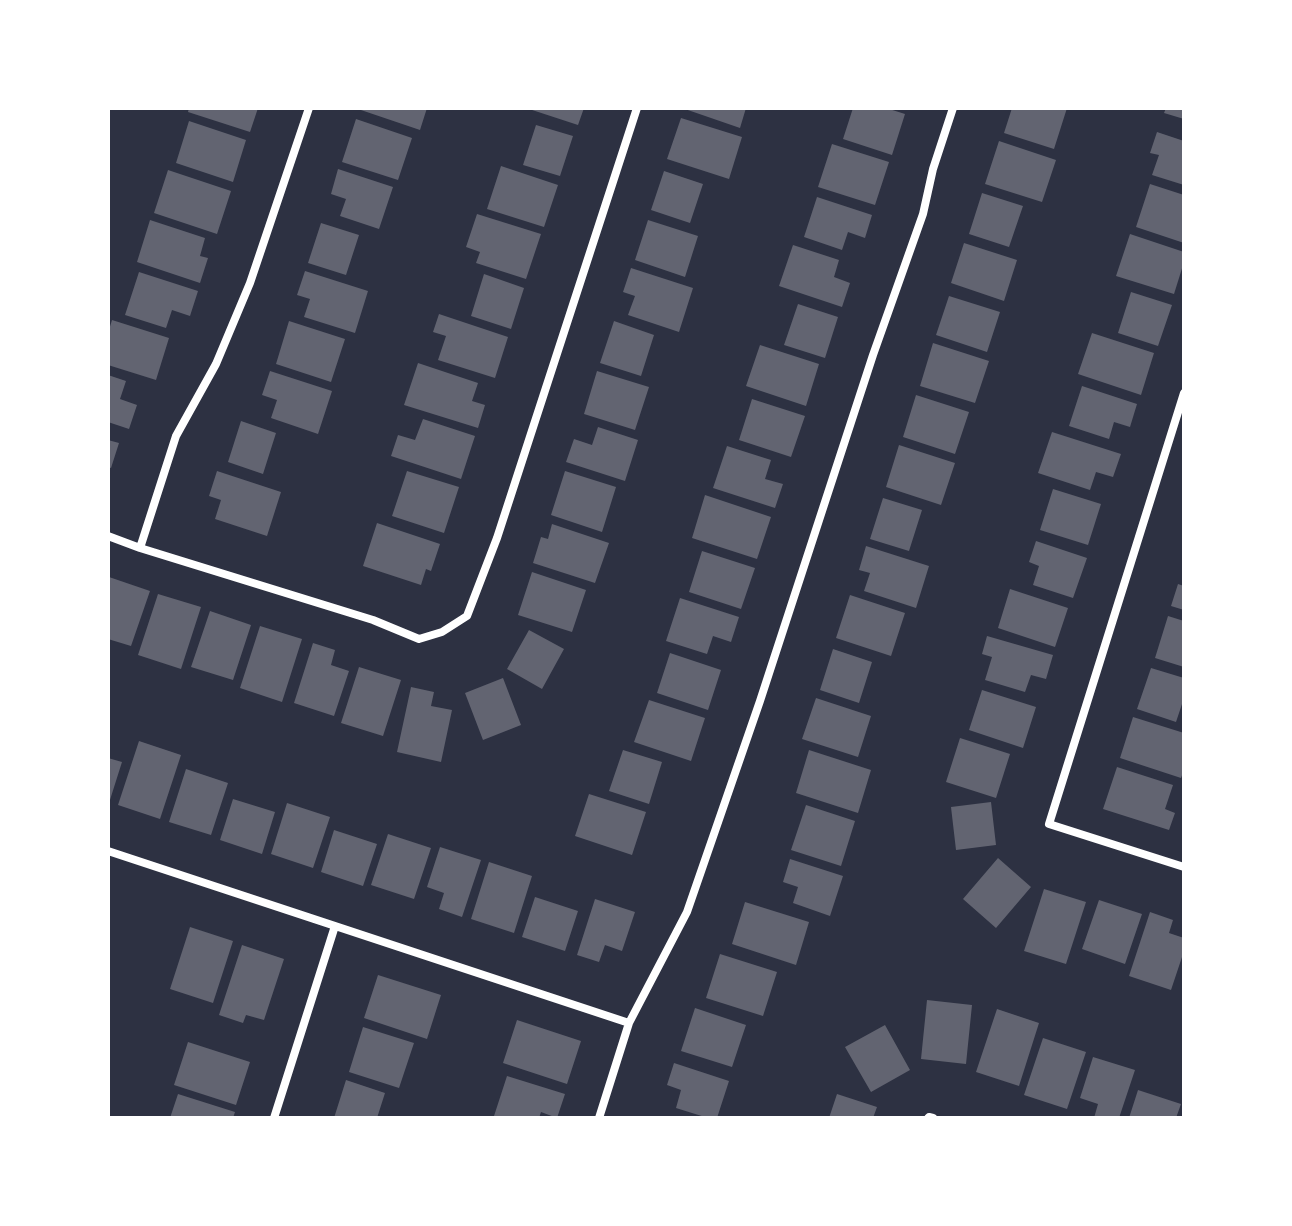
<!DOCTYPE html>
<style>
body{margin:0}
#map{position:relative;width:1292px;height:1226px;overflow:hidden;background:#2d3142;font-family:Manrope,sans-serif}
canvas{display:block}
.frame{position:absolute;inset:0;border:110px solid #fff;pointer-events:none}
</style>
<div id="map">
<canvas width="1292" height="1226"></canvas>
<div class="frame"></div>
</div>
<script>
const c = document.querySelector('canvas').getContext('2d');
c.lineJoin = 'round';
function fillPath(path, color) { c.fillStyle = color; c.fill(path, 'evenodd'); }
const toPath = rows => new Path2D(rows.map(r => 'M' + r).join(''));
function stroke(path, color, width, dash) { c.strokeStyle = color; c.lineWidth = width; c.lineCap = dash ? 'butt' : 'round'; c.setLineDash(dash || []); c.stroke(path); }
fillPath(toPath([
 [189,108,258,108,250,132,188,112],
 [355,108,427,108,420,130],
 [526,108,584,108,578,125],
 [682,108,746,108,740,128],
 [853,108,886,108,905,114,892,155,843,139],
 [1012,108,1067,108,1054,149,1004,133],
 [1166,108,1184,108,1184,119,1164,113],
 [681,118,742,137,729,179,667,159],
 [356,119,412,138,398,180,342,162],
 [189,121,246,140,233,182,176,163],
 [536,125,573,136,560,176,523,165],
 [1157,132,1184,141,1184,185,1152,175,1159,155,1150,153],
 [999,141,1056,160,1042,202,985,184],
 [832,144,889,162,875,205,818,187],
 [501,166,558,185,544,227,487,209],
 [338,169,393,187,379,229,340,216,346,199,331,194],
 [168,170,231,191,217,234,154,213],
 [664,171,703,184,690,223,651,210],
 [1150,184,1184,195,1184,243,1136,227],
 [982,193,1023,206,1009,247,969,234],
 [817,197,872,215,865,238,848,232,842,250,804,237],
 [477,214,541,234,526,279,476,263,480,252,466,247],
 [150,220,205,238,200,256,208,258,200,283,137,262],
 [648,220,698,236,685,277,635,260],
 [321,223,359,235,346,275,308,263],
 [1130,234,1184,252,1184,262,1174,294,1116,276],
 [964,243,1017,260,1004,301,951,283],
 [793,245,839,260,834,277,850,283,842,307,779,286],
 [631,268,693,288,679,332,628,315,635,296,623,292],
 [305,271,368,291,355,333,304,317,310,299,297,295],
 [139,272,198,291,190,316,172,310,166,328,125,315],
 [484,274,524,288,511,329,471,316],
 [1131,292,1172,305,1158,346,1118,333],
 [949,296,1000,312,987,352,936,335],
 [798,304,838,317,825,358,784,345],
 [439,314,508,337,495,378,438,360,446,336,433,332],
 [112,320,169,338,156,380,108,365,108,333],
 [289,321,345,339,331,382,276,364],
 [614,321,654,335,641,376,600,363],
 [1092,333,1154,353,1141,395,1078,374],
 [933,343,989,361,975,403,920,386],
 [760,345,819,364,806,406,746,386],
 [418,363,478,383,472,401,485,405,478,428,404,405],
 [270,371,332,391,318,434,271,418,277,400,262,395],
 [597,371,649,387,635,430,584,414],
 [108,375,126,381,120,399,137,405,129,429,108,422],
 [1082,386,1137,404,1130,427,1114,422,1109,439,1069,426],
 [916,395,969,412,955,454,903,437],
 [752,399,805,416,791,457,739,440],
 [423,419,475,436,461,479,391,456,398,435,415,440],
 [241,421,276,433,263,474,228,462],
 [598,427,638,440,625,481,566,462,574,439,592,445],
 [1052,432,1121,454,1113,477,1096,472,1090,490,1038,473],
 [108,440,119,443,111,468,108,467],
 [899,445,955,463,941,505,886,487],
 [727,446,771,460,765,479,783,484,775,508,713,488],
 [217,471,281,492,267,536,215,519,221,500,209,496],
 [407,471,459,487,444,533,392,516],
 [565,471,616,487,602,532,551,515],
 [1053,489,1101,504,1088,545,1040,530],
 [705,495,771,517,757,559,692,538],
 [883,498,922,510,909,551,870,539],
 [377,523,440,544,431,571,426,569,421,585,363,566],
 [552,524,609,543,595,583,533,563,541,537,548,539],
 [1036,541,1087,558,1073,598,1033,585,1039,566,1029,562],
 [866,546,929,566,916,608,864,591,870,573,859,570],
 [702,551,755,568,741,609,689,592],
 [532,572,586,590,572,632,518,615],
 [109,577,150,591,131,646,108,639],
 [1178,584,1184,586,1184,610,1171,606],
 [1010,589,1068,608,1055,647,998,628],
 [158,594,201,607,181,669,138,655],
 [850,595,905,613,891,656,836,638],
 [680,598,739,617,731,642,713,636,707,654,666,641],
 [210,611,251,625,233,680,191,667],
 [1168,616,1184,621,1184,667,1155,658],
 [260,626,302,639,282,702,240,688],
 [529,630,564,649,542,689,507,669],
 [987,636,1053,655,1046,679,1031,675,1025,692,985,680,992,657,982,654],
 [313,643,335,650,331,665,349,671,334,716,294,703],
 [833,649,872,662,859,703,820,690],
 [670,653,721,670,708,710,657,693],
 [359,667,401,680,383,736,341,723],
 [1151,668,1184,678,1184,698,1176,722,1137,709],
 [503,678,521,725,483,740,465,693],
 [411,687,434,692,431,706,452,710,441,762,397,752],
 [982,690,1036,707,1023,748,969,730],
 [816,698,871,716,858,757,802,739],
 [649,700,705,718,691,761,634,742],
 [1133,717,1184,733,1184,770,1181,778,1120,758],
 [960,738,1010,754,996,798,946,782],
 [139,741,181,755,160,819,118,805],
 [623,750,662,762,649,804,609,791],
 [809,750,871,770,858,813,796,793],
 [108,758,122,762,109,803,108,803],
 [1117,767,1173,785,1165,809,1175,813,1169,830,1103,809],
 [186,769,228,783,211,835,169,822],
 [589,794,646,812,632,855,575,836],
 [233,799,275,812,262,854,220,840],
 [991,802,996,845,956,850,951,807],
 [287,803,330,817,313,868,271,854],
 [806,805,855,821,841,866,791,850],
 [334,830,377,844,363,886,321,872],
 [388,834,431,848,414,899,371,885],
 [440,847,481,860,462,917,439,909,444,893,427,887],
 [998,858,1031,887,996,928,963,899],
 [790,859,843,876,830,916,793,903,798,887,783,882],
 [489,862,532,876,514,933,471,919],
 [1044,889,1086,902,1066,964,1024,951],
 [535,897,578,911,565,951,522,937],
 [595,899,635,912,622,951,605,945,599,962,577,955],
 [1099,900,1142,914,1125,964,1082,949],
 [745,902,809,922,796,965,732,944],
 [1150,912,1173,920,1169,933,1184,938,1184,951,1171,990,1129,976],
 [190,927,233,941,213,1003,170,989],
 [242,945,284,959,264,1020,246,1015,243,1023,219,1015],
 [720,954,777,972,763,1016,706,998],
 [378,975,441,995,427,1039,364,1018],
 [927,1000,972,1005,966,1064,921,1059],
 [695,1008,746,1025,732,1067,681,1051],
 [997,1009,1039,1023,1019,1086,976,1072],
 [517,1020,581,1041,567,1084,503,1063],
 [885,1025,910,1070,871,1092,845,1047],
 [363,1027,414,1043,399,1088,349,1072],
 [1043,1038,1086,1052,1067,1109,1024,1095],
 [188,1042,250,1062,236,1105,174,1085],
 [1093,1057,1135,1070,1119,1118,1094,1118,1098,1104,1080,1098],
 [674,1063,729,1081,717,1118,708,1118,676,1108,681,1090,667,1085],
 [507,1076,565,1094,557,1118,541,1112,539,1118,502,1118,494,1116],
 [346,1080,385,1093,377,1118,334,1118],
 [1138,1090,1181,1104,1176,1118,1129,1118],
 [178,1094,235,1112,233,1118,170,1118],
 [837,1094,877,1107,873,1118,829,1118]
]), '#626471');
stroke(toPath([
 [1184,393,1049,824,1184,867],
 [108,536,140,548,373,620,419,639,442,632,467,616,497,538,637,108],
 [140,548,176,436,216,364,250,283,309,108],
 [108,851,629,1023],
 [274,1118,335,926],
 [599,1118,629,1023,687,912,760,701,873,355,923,214,933,169,953,108],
 [928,1118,929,1117,933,1118]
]), '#fff', 8);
</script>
